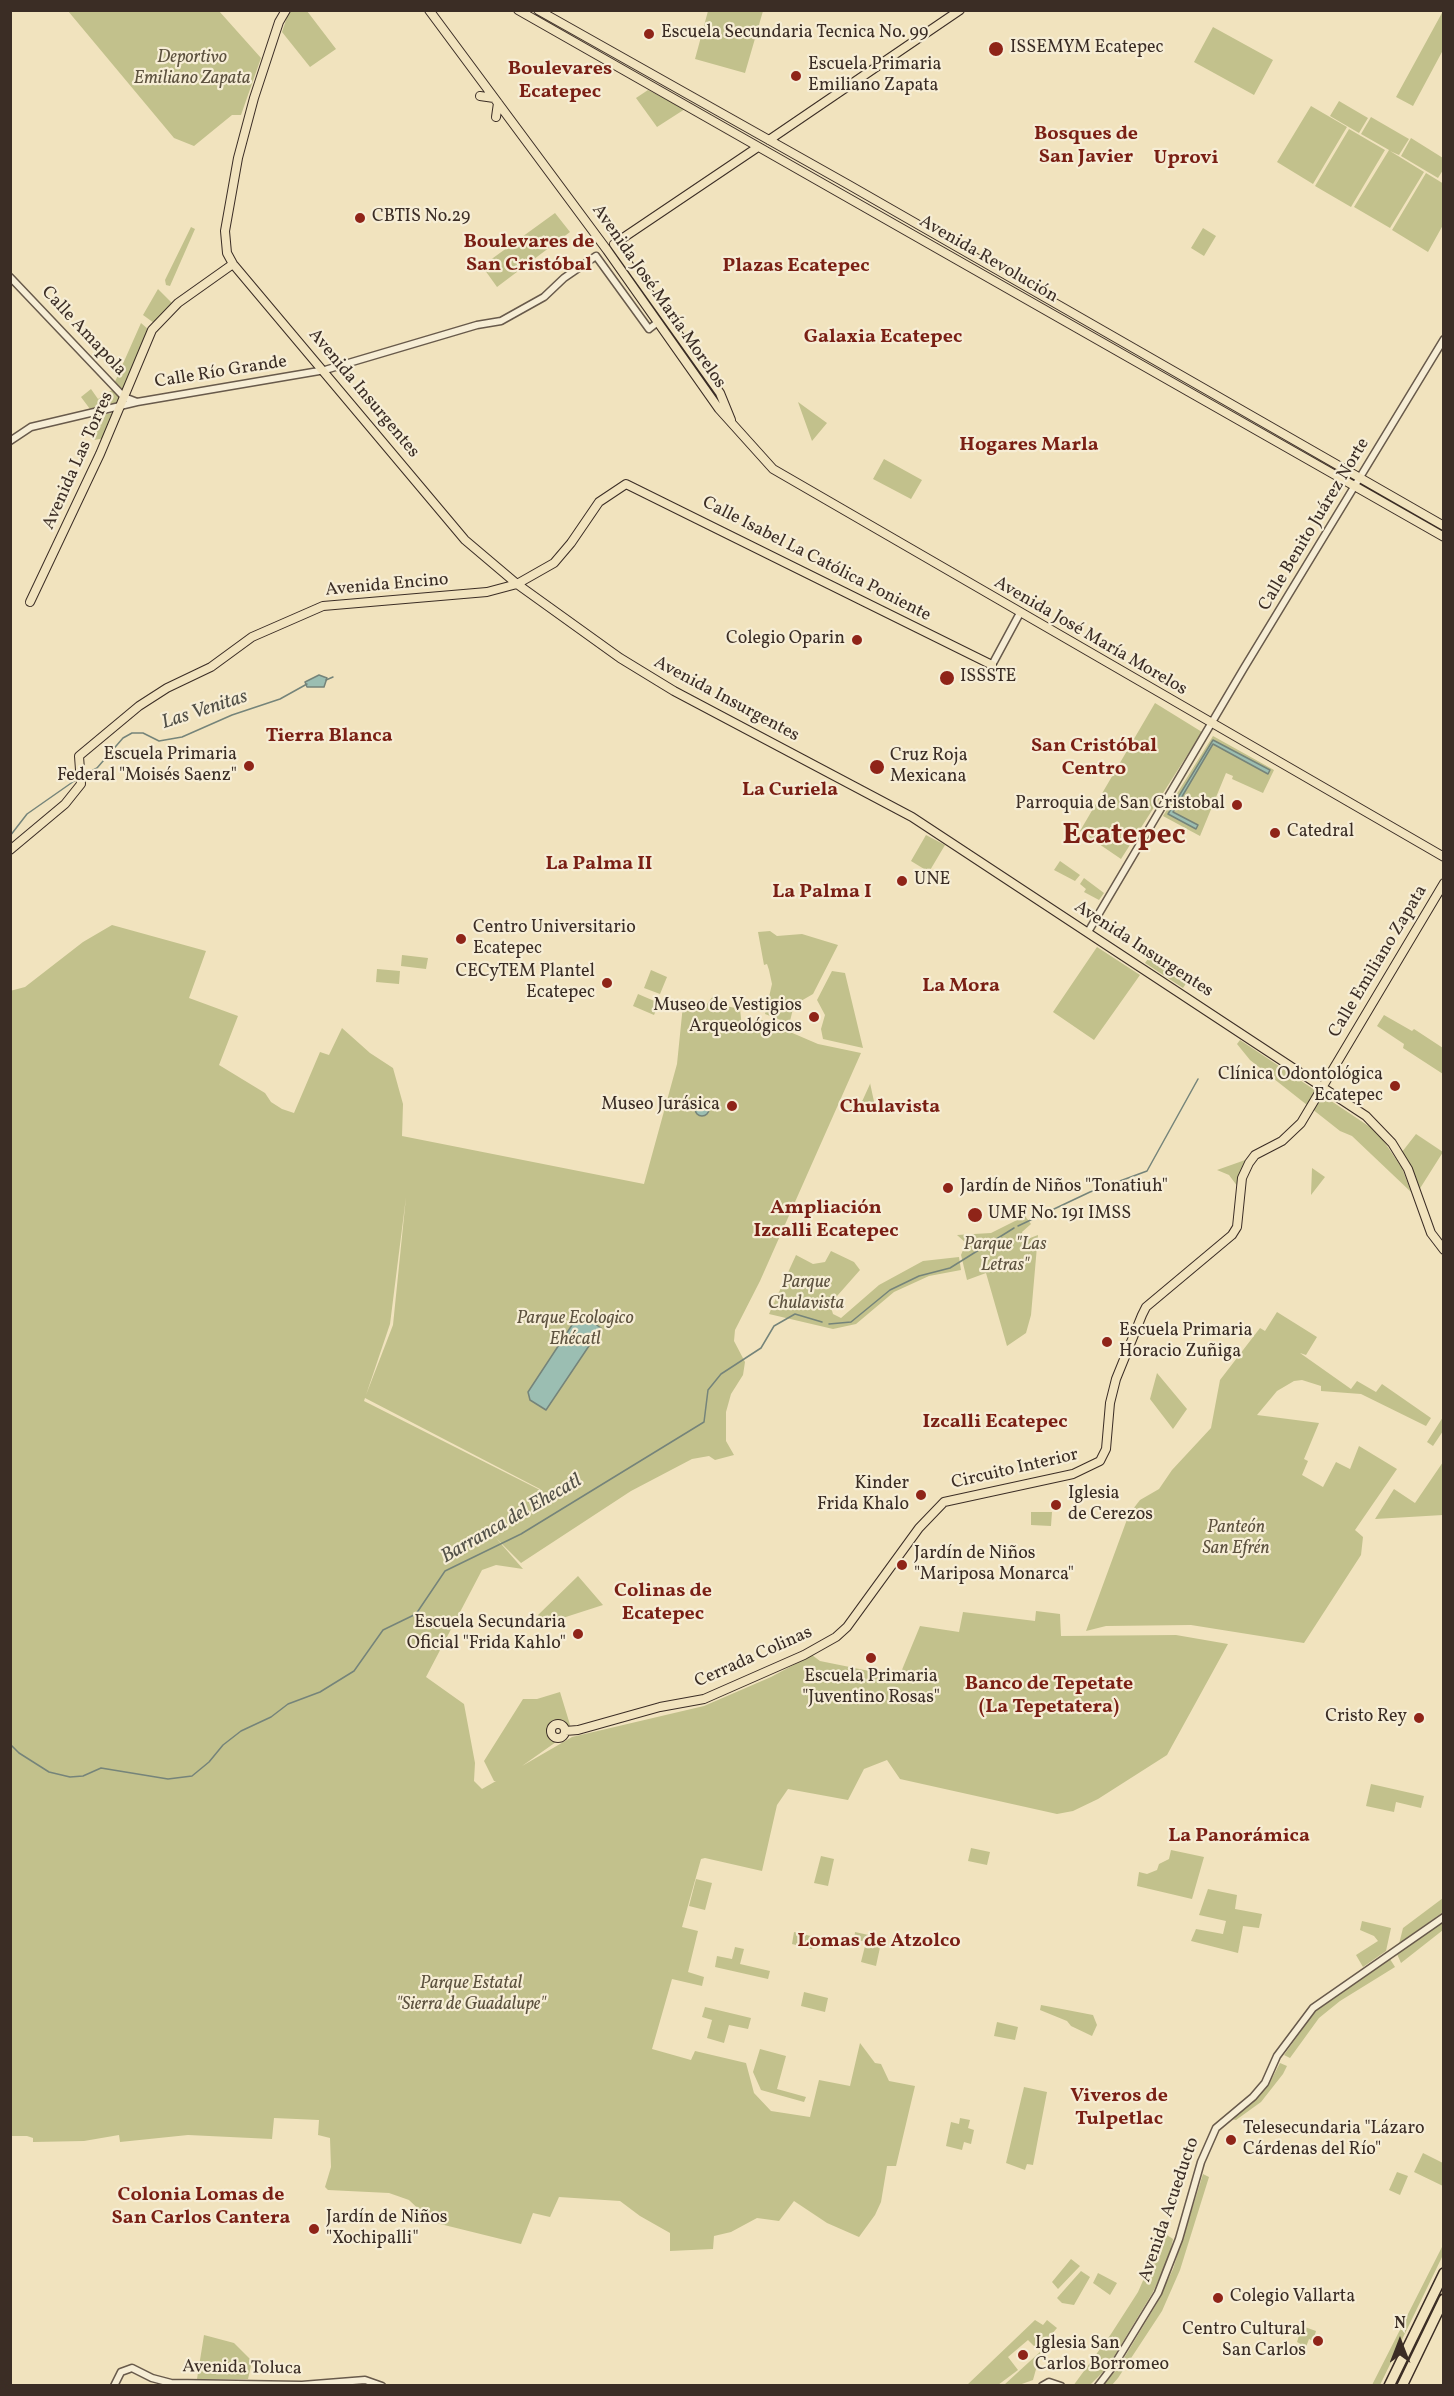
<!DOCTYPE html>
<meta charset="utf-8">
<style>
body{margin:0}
#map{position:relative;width:1454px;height:2396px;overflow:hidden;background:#f1e3be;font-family:Vollkorn,serif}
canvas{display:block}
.frame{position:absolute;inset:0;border:12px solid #3b2d25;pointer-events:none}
.north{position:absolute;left:1370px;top:2312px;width:60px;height:60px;-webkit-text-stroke:4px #f6edd5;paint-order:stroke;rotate:0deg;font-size:16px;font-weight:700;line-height:24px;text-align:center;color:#3b2d25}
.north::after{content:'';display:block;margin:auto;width:21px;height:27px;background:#3b2d25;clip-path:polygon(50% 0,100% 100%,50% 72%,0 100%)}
</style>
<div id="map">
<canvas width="1454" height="2396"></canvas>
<div class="frame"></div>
<div class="north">N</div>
</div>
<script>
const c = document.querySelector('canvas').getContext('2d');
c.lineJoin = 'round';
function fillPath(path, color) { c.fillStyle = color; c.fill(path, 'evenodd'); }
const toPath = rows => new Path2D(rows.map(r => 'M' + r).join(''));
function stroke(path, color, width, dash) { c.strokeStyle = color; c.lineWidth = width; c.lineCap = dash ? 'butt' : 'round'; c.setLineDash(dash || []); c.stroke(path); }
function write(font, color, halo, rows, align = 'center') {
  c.font = font + ' Vollkorn,serif'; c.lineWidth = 4.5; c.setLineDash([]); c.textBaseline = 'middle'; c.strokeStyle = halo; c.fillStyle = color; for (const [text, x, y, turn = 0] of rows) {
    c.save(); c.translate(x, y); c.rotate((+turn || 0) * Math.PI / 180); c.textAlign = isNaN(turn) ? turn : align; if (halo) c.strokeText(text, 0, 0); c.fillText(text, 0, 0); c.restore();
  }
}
fillPath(toPath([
 [68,11,219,11,261,58,241,115,232,115,194,146,174,138],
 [289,11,307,11,336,49,310,67,282,32],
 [708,11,763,11,745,73,695,59],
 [1443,11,1443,50,1413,106,1396,97],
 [1213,27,1273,60,1254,95,1194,62],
 [648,90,685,109,657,127,636,98],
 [1339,101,1368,118,1359,133,1330,116],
 [1311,106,1347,127,1313,184,1277,162],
 [1371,117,1409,139,1399,155,1390,151,1424,172,1390,228,1354,207,1389,150,1361,134],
 [1349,129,1385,150,1351,207,1315,186],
 [1411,138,1443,158,1443,170,1438,178,1401,156],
 [1426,173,1444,184,1443,225,1428,252,1392,230],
 [555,213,570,232,497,287,482,266],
 [191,227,195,229,170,286,166,285,165,280],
 [1203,228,1216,236,1204,256,1191,248],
 [158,289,173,304,154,323,143,315],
 [141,323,149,330,125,393,114,384],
 [91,389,98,399,112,390,120,398,119,402,90,409,81,397],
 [798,402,827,423,812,441],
 [114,413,105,438,94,440,91,416],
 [884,459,922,480,911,499,873,479],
 [1155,703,1202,732,1121,859,1080,831],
 [1213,736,1274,770,1263,793,1232,779,1233,776,1226,773,1200,836,1163,816],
 [926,835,945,845,929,872,911,861],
 [1060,861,1080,875,1075,881,1054,870],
 [1084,878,1104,893,1099,900,1084,892,1086,889,1080,884],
 [112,925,206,951,189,998,238,1016,219,1065,265,1093,271,1102,282,1109,294,1113,320,1052,329,1055,342,1028,370,1053,393,1068,403,1104,402,1136,644,1184,677,1064,683,1005,705,1007,713,996,721,1005,740,1009,742,1027,762,1020,818,1044,861,1053,760,1281,735,1330,734,1341,745,1362,743,1375,731,1394,726,1412,726,1441,734,1455,715,1460,709,1456,692,1459,631,1491,521,1563,496,1538,523,1569,496,1565,482,1570,426,1677,464,1704,475,1763,474,1781,482,1789,496,1781,494,1781,484,1761,523,1699,537,1699,560,1692,571,1728,560,1722,552,1722,547,1732,556,1742,522,1766,572,1737,704,1706,771,1677,812,1655,820,1661,899,1677,920,1626,959,1632,963,1612,1035,1621,1036,1611,1060,1614,1061,1636,1176,1635,1228,1644,1167,1755,1098,1799,1073,1811,1057,1814,900,1779,887,1760,864,1769,848,1800,788,1789,777,1805,762,1871,705,1858,701,1859,682,1927,698,1931,688,1972,704,1977,702,1986,672,1979,652,2049,691,2060,695,2051,746,2063,754,2093,771,2111,810,2117,819,2080,850,2086,860,2043,875,2063,881,2064,889,2081,915,2086,896,2166,887,2166,881,2202,875,2215,859,2237,827,2223,794,2201,779,2221,757,2218,731,2232,714,2236,713,2249,670,2251,670,2233,640,2216,620,2201,559,2197,550,2217,533,2213,521,2244,432,2222,409,2200,389,2193,328,2190,325,2187,331,2167,330,2138,318,2135,319,2120,274,2118,272,2139,188,2135,120,2142,119,2135,84,2141,33,2142,33,2138,27,2136,11,2136,10,991,25,987,83,942],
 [406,1197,393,1325,366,1395,390,1324],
 [365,1398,540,1489,540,1490,364,1401],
 [770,931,777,936,802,934,838,945,813,994,794,1005,790,1021,783,1021,765,1014,772,984,769,970,767,964,764,965,758,932],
 [1097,947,1140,975,1094,1040,1053,1012],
 [1153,952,1191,976,1183,988,1145,963],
 [402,955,428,958,426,969,401,966],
 [377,969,400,971,399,984,376,982],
 [651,970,667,977,660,994,644,988],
 [832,971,845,973,863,1048,823,1039,821,1029,825,1015,817,1000],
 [638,994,659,1003,654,1015,633,1006],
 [1384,1015,1412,1031,1414,1029,1443,1048,1443,1074,1403,1048,1404,1044,1377,1026],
 [1240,1040,1370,1127,1383,1140,1402,1168,1411,1192,1352,1136,1340,1131,1250,1060,1237,1044],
 [870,1083,875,1106,860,1106,870,1084],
 [1416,1134,1443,1152,1419,1190,1402,1152],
 [1248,1159,1240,1173,1238,1187,1229,1175,1217,1170],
 [1312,1168,1325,1177,1311,1195],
 [1025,1216,1031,1224,1022,1232,1025,1240,1038,1235,1031,1315,1026,1333,1007,1346,986,1273,967,1280,961,1255,966,1243,957,1235,991,1233],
 [831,1251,854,1262,860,1270,830,1304,833,1314,841,1318,879,1285,923,1261,959,1257,961,1270,929,1276,894,1292,856,1324,833,1329,769,1314,796,1255,813,1264,825,1262],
 [1277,1312,1317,1337,1306,1355,1300,1353,1351,1389,1357,1381,1376,1392,1382,1384,1431,1418,1426,1426,1361,1394,1321,1391,1321,1386,1302,1380,1294,1381,1277,1391,1257,1415,1319,1423,1304,1459,1308,1461,1302,1475,1323,1487,1336,1462,1350,1469,1359,1446,1397,1469,1355,1530,1363,1537,1361,1555,1304,1643,1191,1625,1106,1626,1086,1631,1129,1514,1140,1500,1159,1489,1172,1470,1211,1428,1220,1380,1260,1328,1265,1331],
 [1157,1373,1187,1409,1173,1429,1150,1399],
 [1443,1417,1443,1431,1433,1446,1427,1442],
 [1443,1462,1443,1515,1375,1519,1394,1489,1415,1503],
 [1031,1512,1052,1512,1051,1526,1031,1525],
 [578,1576,603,1605,544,1624,538,1615],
 [1371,1784,1424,1796,1421,1808,1396,1802,1394,1812,1366,1806],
 [971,1848,990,1852,987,1865,968,1861],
 [1171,1850,1204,1857,1192,1899,1137,1886,1139,1872,1147,1874,1157,1870,1159,1864,1169,1859],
 [821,1856,834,1859,828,1886,814,1883],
 [696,1879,712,1883,705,1910,689,1906],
 [1208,1889,1237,1895,1235,1909,1262,1914,1259,1928,1243,1926,1238,1953,1191,1941,1196,1929,1223,1934,1226,1921,1199,1915],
 [1443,1898,1443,1912,1399,1944,1403,1928],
 [1443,1920,1443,1930,1401,1963,1397,1954],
 [1362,1921,1391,1928,1386,1951,1363,1967,1356,1955,1378,1941,1374,1936,1360,1930],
 [794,1932,815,1937,812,1949,792,1944],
 [855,1932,882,1938,876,1966,861,1962,866,1942,854,1939],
 [735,1947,744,1949,740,1964,770,1971,768,1979,715,1967,717,1956,732,1959],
 [1390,1959,1395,1967,1340,2001,1319,2018,1290,2058,1284,2055,1316,2010],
 [804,1992,828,1998,825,2012,801,2006],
 [1041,2005,1093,2015,1097,2025,1092,2036,1071,2026,1067,2021,1040,2010],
 [705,2007,751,2018,748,2029,729,2025,724,2043,707,2038,712,2020,702,2017],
 [997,2022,1018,2027,1015,2040,994,2036],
 [760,2049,786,2056,777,2089,806,2097,804,2102,761,2090,753,2072],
 [1280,2063,1287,2066,1283,2074,1261,2102,1236,2120,1230,2119,1256,2097,1270,2082],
 [1024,2087,1047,2092,1033,2165,1027,2164,1025,2170,1006,2163],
 [960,2118,970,2120,968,2128,974,2130,971,2144,964,2142,962,2150,946,2146,951,2122,959,2124],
 [1423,2153,1443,2163,1443,2186,1414,2172],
 [1397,2172,1408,2176,1400,2195,1389,2190],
 [1203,2174,1209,2177,1180,2270,1162,2311,1118,2378,1112,2385,1103,2385,1118,2368,1157,2303,1173,2269],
 [1164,2233,1173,2239,1170,2254,1153,2292,1107,2368,1090,2385,1073,2386,1111,2334,1138,2292],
 [1443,2245,1443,2255,1380,2385,1372,2385],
 [1071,2259,1080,2266,1058,2289,1052,2282],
 [1081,2271,1090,2277,1074,2305,1062,2303,1057,2298],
 [1098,2273,1117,2283,1110,2295,1093,2283],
 [1035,2320,1043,2325,1047,2320,1057,2328,1038,2350,1028,2340,1008,2357,1018,2370,998,2385,967,2385],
 [1302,2326,1316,2331,1313,2341,1309,2339,1306,2347,1297,2342],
 [204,2335,234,2343,252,2361,248,2379,197,2379],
 [1041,2351,1033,2380,1019,2385,1004,2385]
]), '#c2c18c');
const water = toPath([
 [319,675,327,678,324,687,307,687,305,682,319,675],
 [1213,740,1270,770,1268,774,1213,744,1173,812,1198,825,1196,829,1168,814,1213,740],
 '695 1109a7 7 0 1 1 14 0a7 7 0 1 1-14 0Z',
 [574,1322,592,1322,601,1328,546,1410,530,1400,528,1392,574,1322]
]);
fillPath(water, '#9bbeb2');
stroke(water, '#75847a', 1.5);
stroke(toPath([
 [326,680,333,677],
 [84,775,97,768,123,738,132,733,143,733,159,741,182,737,232,715,280,699,307,684],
 [10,836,27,814,77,779],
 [1018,1226,1090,1192,1147,1171,1198,1079],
 [829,1324,851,1322,890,1290,919,1276,950,1268,1014,1228],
 [10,1744,19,1753,49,1772,70,1777,83,1776,101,1768,168,1779,192,1776,209,1762,223,1745,241,1731,271,1717,288,1704,320,1692,354,1671,383,1630,416,1614,445,1571,521,1534,704,1422,708,1390,721,1374,761,1348,774,1326,795,1314,822,1322]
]), '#75847a', 1.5);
const minor = toPath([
 [10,277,124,397,137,402],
 [10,441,31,427,137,402,325,370,477,325,501,321,544,297,564,278,596,256,649,329,658,322],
 [992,665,1020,613],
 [1088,932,1244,668,1444,339],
 [114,2386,121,2372,132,2368,152,2378,171,2383,302,2385,365,2380,382,2386],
 [1042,2386,1049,2382,1061,2386],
 [1098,2386,1114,2365,1158,2293,1179,2239,1201,2162,1216,2128,1253,2097,1265,2083,1277,2056,1313,2008,1444,1917]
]);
const major = toPath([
 [286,10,279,22,254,98,238,158,225,231,227,253,233,264,465,540,517,584,620,658,674,691,912,817,1366,1116,1392,1143,1408,1169,1431,1233,1444,1250],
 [429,10,607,250,719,409,773,469,1444,857],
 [518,10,1444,537],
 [538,10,849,185,1444,526],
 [480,96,494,98],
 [496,117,498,103],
 [769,140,960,10],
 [731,420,720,393,614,244,758,147],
 [30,602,100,454,152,330,178,303,233,264],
 [10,850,65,804,81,784,79,756,139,706,167,688,211,667,252,637,323,606,487,592,517,584,554,563,571,543,599,502,626,484,992,665],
 '551 1731a7 7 0 1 1 14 0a7 7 0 1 1-14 0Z',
 [565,1731,578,1730,660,1707,704,1699,804,1655,836,1637,847,1627,919,1528,944,1502,1073,1474,1100,1461,1106,1449,1110,1403,1116,1379,1142,1315,1146,1307,1232,1235,1237,1227,1242,1178,1249,1163,1255,1155,1282,1141,1301,1123,1444,883]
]);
const highway = toPath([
 [1389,2386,1444,2273],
 [1402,2386,1444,2299]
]);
stroke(minor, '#685a4b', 9);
stroke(major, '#3b2d25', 10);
stroke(highway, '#3b2d25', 12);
stroke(minor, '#f6edd5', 6);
stroke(major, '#f1e3be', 8);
stroke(highway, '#f1e3be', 9);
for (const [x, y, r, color] of [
 [649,34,6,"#8f2418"],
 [996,49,8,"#8f2418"],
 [796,76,6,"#8f2418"],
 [360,218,6,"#8f2418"],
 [857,640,6,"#8f2418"],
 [947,678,8,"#8f2418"],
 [249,766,6,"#8f2418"],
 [877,767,8,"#8f2418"],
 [1237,805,6,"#8f2418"],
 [1275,833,6,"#8f2418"],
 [902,881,6,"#8f2418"],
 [461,939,6,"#8f2418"],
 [607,983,6,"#8f2418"],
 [814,1017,6,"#8f2418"],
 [1395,1086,6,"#8f2418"],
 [732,1106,6,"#8f2418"],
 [948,1188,6,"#8f2418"],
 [975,1215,8,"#8f2418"],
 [1107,1342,6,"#8f2418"],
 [921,1495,6,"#8f2418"],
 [1056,1505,6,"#8f2418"],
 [902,1565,6,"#8f2418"],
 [578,1634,6,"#8f2418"],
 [871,1658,6,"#8f2418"],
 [1419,1718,6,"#8f2418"],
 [1231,2140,6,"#8f2418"],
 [314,2229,6,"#8f2418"],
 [1218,2298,6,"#8f2418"],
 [1318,2341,6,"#8f2418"],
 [1023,2355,6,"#8f2418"]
]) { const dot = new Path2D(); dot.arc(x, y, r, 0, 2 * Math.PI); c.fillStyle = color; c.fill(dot); stroke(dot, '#f6edd5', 2); }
write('18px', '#3b2d25', '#f6edd5', [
 ["Escuela Secundaria Tecnica No. 99",661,34],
 ["ISSEMYM Ecatepec",1010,49],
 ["Escuela Primaria",808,66],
 ["Emiliano Zapata",808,87],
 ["CBTIS No.29",372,218],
 ["Colegio Oparin",845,640,"right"],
 ["ISSSTE",960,678],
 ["Escuela Primaria",237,756,"right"],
 ["Federal \"Moisés Saenz\"",237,777,"right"],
 ["Cruz Roja",890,757],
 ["Mexicana",890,778],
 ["Parroquia de San Cristobal",1225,805,"right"],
 ["Catedral",1287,833],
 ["UNE",914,881],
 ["Centro Universitario",473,929],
 ["Ecatepec",473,950],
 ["CECyTEM Plantel",595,973,"right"],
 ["Ecatepec",595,994,"right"],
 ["Museo de Vestigios",802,1007,"right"],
 ["Arqueológicos",802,1028,"right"],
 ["Clínica Odontológica",1383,1076,"right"],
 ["Ecatepec",1383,1097,"right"],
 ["Museo Jurásica",720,1106,"right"],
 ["Jardín de Niños \"Tonatiuh\"",960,1188],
 ["UMF No. 191 IMSS",988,1215],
 ["Escuela Primaria",1119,1332],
 ["Horacio Zuñiga",1119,1353],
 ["Kinder",909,1485,"right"],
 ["Frida Khalo",909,1506,"right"],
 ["Iglesia",1068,1495],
 ["de Cerezos",1068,1516],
 ["Jardín de Niños",914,1555],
 ["\"Mariposa Monarca\"",914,1576],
 ["Escuela Secundaria",566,1624,"right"],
 ["Oficial \"Frida Kahlo\"",566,1645,"right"],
 ["Escuela Primaria",871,1678,"center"],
 ["\"Juventino Rosas\"",871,1699,"center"],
 ["Cristo Rey",1407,1718,"right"],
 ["Telesecundaria \"Lázaro",1243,2130],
 ["Cárdenas del Río\"",1243,2151],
 ["Jardín de Niños",326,2219],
 ["\"Xochipalli\"",326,2240],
 ["Colegio Vallarta",1230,2298],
 ["Centro Cultural",1306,2331,"right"],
 ["San Carlos",1306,2352,"right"],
 ["Iglesia San",1035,2345],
 ["Carlos Borromeo",1035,2366]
], 'left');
write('italic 18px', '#5d523f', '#f6edd5', [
 ["Deportivo",192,59],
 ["Emiliano Zapata",192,80],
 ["Parque \"Las",1005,1246],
 ["Letras\"",1005,1267],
 ["Parque",806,1284],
 ["Chulavista",806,1305],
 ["Parque Ecologico",575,1320],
 ["Ehécatl",575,1341],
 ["Panteón",1236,1529],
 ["San Efrén",1236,1550],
 ["Parque Estatal",471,1985],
 ["\"Sierra de Guadalupe\"",471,2006]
]);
write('18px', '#3b2d25', '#f6edd5', [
 ["Avenida Revolución",988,260,30],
 ["Avenida José María Morelos",658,297,55],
 ["Calle Amapola",83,332,47],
 ["Calle Río Grande",221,373,-9],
 ["Avenida Insurgentes",363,394,50],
 ["Avenida Las Torres",79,461,-66],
 ["Calle Benito Juárez Norte",1315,525,-59],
 ["Calle Isabel La Católica Poniente",816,560,27],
 ["Avenida Encino",387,586,-5],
 ["Avenida José María Morelos",1090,637,30],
 ["Avenida Insurgentes",726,700,28],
 ["Avenida Insurgentes",1143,950,33],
 ["Calle Emiliano Zapata",1379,962,-59],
 ["Circuito Interior",1015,1470,-13],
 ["Cerrada Colinas",754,1658,-24],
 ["Avenida Acueducto",1170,2210,-71],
 ["Avenida Toluca",242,2369,1]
]);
write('bold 20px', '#7a1f14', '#f6edd5', [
 ["Boulevares",560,70],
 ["Ecatepec",560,93],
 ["Bosques de",1086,135],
 ["San Javier",1086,158],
 ["Uprovi",1186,159],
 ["Boulevares de",529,243],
 ["San Cristóbal",529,266],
 ["Plazas Ecatepec",796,267],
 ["Galaxia Ecatepec",883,338],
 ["Hogares Marla",1029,446],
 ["Tierra Blanca",329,737],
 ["San Cristóbal",1094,747],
 ["Centro",1094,770],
 ["La Curiela",790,791],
 ["La Palma II",599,865],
 ["La Palma I",822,893],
 ["La Mora",961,987],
 ["Chulavista",890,1108],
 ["Ampliación",826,1209],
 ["Izcalli Ecatepec",826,1232],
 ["Izcalli Ecatepec",995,1423],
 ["Colinas de",663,1592],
 ["Ecatepec",663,1615],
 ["Banco de Tepetate",1049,1685],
 ["(La Tepetatera)",1049,1708],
 ["La Panorámica",1239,1837],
 ["Lomas de Atzolco",879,1942],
 ["Viveros de",1119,2097],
 ["Tulpetlac",1119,2120],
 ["Colonia Lomas de",201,2196],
 ["San Carlos Cantera",201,2219]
]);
write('italic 20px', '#535148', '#f6edd5', [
 ["Las Venitas",205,711,-18],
 ["Barranca del Ehecatl",512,1520,-30]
]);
write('bold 30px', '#7a1f14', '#f6edd5', [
 ["Ecatepec",1124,837]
]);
</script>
